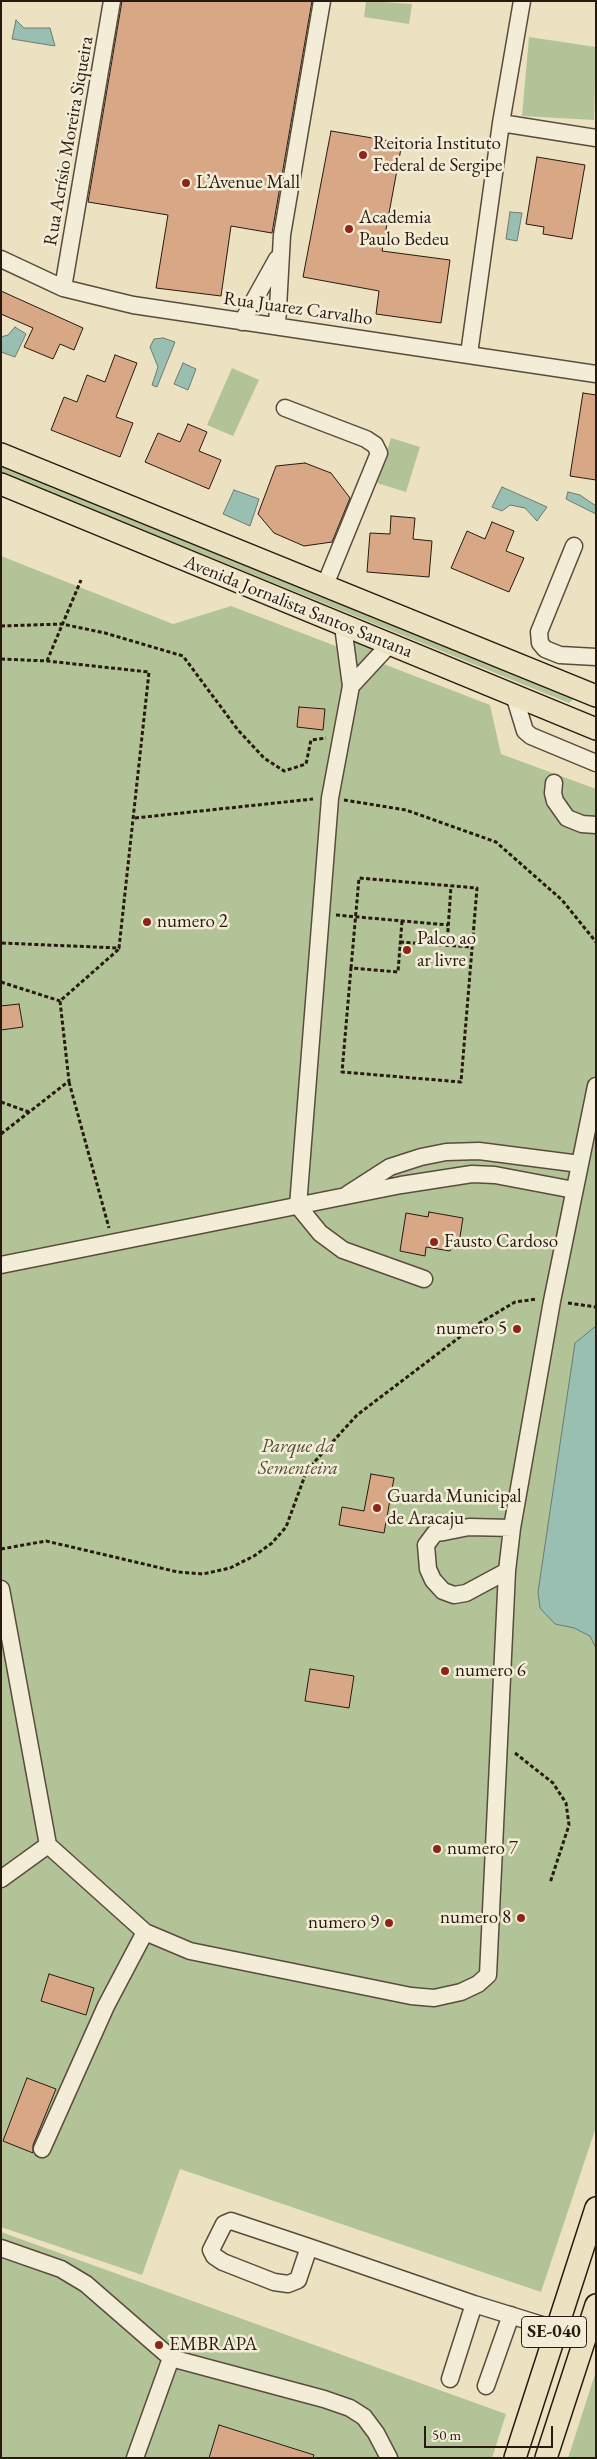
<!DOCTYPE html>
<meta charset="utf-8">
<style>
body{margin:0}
#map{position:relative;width:597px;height:2459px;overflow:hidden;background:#ece1c0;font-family:"EB Garamond",serif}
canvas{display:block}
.frame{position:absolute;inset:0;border:2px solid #281a11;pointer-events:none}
.scale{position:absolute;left:424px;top:2426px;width:129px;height:22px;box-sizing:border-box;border:2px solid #281a11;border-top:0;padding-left:6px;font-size:15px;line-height:18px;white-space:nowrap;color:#281a11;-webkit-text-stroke:4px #f3ecd6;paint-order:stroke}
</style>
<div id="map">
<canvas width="597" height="2459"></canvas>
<div class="frame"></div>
<div class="scale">50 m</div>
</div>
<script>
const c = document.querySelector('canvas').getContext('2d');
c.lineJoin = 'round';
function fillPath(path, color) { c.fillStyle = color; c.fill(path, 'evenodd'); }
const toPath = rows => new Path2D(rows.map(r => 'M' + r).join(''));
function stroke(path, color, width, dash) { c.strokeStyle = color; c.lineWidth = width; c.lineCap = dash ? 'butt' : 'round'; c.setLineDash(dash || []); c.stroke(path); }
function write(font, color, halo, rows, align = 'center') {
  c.font = font + ' "EB Garamond",serif'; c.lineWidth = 5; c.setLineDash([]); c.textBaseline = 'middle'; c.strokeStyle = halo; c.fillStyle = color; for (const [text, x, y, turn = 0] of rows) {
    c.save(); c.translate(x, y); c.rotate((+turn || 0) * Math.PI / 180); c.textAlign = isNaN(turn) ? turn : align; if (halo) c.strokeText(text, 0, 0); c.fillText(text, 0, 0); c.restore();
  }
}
fillPath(toPath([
 [366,1,412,4,409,24,364,17],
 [529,37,596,47,594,120,522,116],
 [232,368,259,380,233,436,207,425],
 [391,438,420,447,406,492,377,483],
 [1,460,575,697,569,703,1,472],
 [1,556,173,624,231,606,354,653,353,639,378,648,368,658,490,705,501,754,596,789,596,2127,541,2292,180,2169,142,2275,1,2227],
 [1,2232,506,2414,492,2458,1,2458],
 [596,2371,596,2458,568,2458,570,2452]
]), '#b2c497');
const water = toPath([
 [16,20,24,28,50,28,55,46,12,39,16,20],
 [510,212,522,213,517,241,506,239,510,212],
 [15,327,26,334,15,357,1,352,1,337,8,335,15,327],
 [163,338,175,342,157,387,152,385,158,367,150,347,154,339,163,338],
 [183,363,196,369,188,390,174,384,183,363],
 [502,487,547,507,537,521,525,508,510,505,502,511,492,507,502,487],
 [234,490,259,499,250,526,223,514,234,490],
 [568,492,580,495,596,506,596,514,566,499,568,492],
 [596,1326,596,1648,590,1636,574,1628,555,1624,540,1608,538,1592,575,1343,596,1326]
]);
fillPath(water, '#99beb2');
stroke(water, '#6c7c72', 1);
const building = toPath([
 [122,1,312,1,272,233,231,226,221,296,156,288,168,215,88,202,122,1],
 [331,131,402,143,382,251,450,260,441,323,376,314,379,291,303,277,331,131],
 [537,157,585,165,572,239,543,234,544,227,526,224,537,157],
 [1,291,83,328,74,350,60,344,53,359,24,347,33,328,1,314,1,291],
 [115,355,137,363,116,417,133,423,120,457,51,430,64,397,77,402,87,375,105,382,115,355],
 [583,393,596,395,596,480,570,476,583,393],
 [188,424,207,432,199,451,221,460,209,489,145,462,158,433,180,442,188,424],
 [305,463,331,473,350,498,332,542,304,546,274,533,258,514,276,466,305,463],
 [391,516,415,518,413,539,432,541,429,577,367,572,370,533,390,534,391,516],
 [492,522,514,531,506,551,524,558,509,592,451,568,467,531,485,539,492,522],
 [299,707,325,709,323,730,297,727,299,707],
 [19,1004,23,1027,1,1030,1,1006,19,1004],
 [429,1212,463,1218,458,1249,451,1247,450,1251,426,1247,425,1256,400,1251,406,1213,428,1217,429,1212],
 [371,1474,394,1478,384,1533,339,1525,342,1507,364,1511,371,1474],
 [310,1669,354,1676,349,1708,305,1701,310,1669],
 [49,1974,94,1988,86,2015,41,2001,49,1974],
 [27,2078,56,2089,33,2145,33,2153,3,2141,27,2078],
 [219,2425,314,2455,313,2458,209,2458,219,2425]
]);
fillPath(building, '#d8a785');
stroke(building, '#281a11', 1);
const minor = toPath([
 [501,123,596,138],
 [1,259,63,288,133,305,596,374],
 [63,288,112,1],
 [242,322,277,259],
 [277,326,282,235,322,1],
 [469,354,501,123,522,1],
 [285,408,366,439,375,445,379,453,325,585],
 [574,546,539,632,540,643,545,649,560,655,596,657],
 [343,626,351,686,330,798,298,1206,320,1233,343,1250,424,1279],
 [351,686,389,645],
 [514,695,525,731,531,736,596,763],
 [554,783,553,793,555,801,567,818,582,824,596,825],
 [348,1194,390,1167,421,1157,446,1152,479,1151,580,1164],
 [1,1265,401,1185,472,1174,495,1175,574,1190],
 [507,1571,466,1593,454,1595,443,1591,433,1580,428,1569,426,1545,435,1533,444,1532,469,1527,512,1528],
 [1,1589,48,1845,145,1932,190,1951,411,1996,434,1998,461,1992,478,1984,488,1975,507,1571,512,1528,552,1301,596,1086],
 [1,1879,48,1845],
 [42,2149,106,2006,145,1932],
 [309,2247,298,2280,288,2284,274,2282,223,2262,214,2256,211,2250,224,2224,231,2221,309,2247,474,2304,555,2329],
 [1,2248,61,2269,86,2284,171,2358,135,2458],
 [171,2358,324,2399,350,2408,364,2417,376,2433,389,2458],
 [450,2379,474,2304],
 [486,2386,511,2315]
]);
const major = toPath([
 [1,454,596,696],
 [1,484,596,729],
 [515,2458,596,2208],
 [546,2458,596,2305]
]);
stroke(minor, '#594c3d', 19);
stroke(major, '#281a11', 24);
stroke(toPath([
 [1,626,62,624,105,633,183,656,238,730,264,758,284,771,306,764,311,740,326,738],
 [1,659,47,661,149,672,119,948,1,943],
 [47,661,81,580],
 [344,800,406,810,496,842,562,900,596,942],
 [135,818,313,799],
 [336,915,448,925],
 [400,942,472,947],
 [447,945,451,886],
 [351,968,359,878,477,888,461,1082,342,1072,351,968,398,972,402,921],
 [1,982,60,1001],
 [69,1082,109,1228],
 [1,1102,29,1112],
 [1,1134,69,1081,60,1001,119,949],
 [568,1303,596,1307],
 [1,1549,46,1541,178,1572,203,1574,230,1568,254,1556,272,1543,286,1527,307,1470,357,1415,473,1327,515,1302,537,1299],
 [515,1753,553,1783,566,1803,569,1825,550,1883]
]), '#281a11', 3, [4, 2.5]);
stroke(minor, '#f3ecd6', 16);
stroke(major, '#ece1c0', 21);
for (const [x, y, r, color] of [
 [363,155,5,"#8f2418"],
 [186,183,5,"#8f2418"],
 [349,229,5,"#8f2418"],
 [147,922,5,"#8f2418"],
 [407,950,5,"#8f2418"],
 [434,1242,5,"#8f2418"],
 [517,1329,5,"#8f2418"],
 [377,1508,5,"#8f2418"],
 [445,1671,5,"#8f2418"],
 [437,1849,5,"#8f2418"],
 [521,1918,5,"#8f2418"],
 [389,1923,5,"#8f2418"],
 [159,2345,5,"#8f2418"]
]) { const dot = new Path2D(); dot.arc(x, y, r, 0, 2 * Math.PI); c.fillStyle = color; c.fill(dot); stroke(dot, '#f3ecd6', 2); }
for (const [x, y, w] of [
 [554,2332,65]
]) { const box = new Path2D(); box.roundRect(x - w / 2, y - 15.5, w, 31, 4); c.fillStyle = '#f3ecd6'; c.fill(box); stroke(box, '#281a11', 1); }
write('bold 18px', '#281a11', null, [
 ["SE-040",554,2332]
]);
write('19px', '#281a11', '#f3ecd6', [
 ["Rua Acrísio Moreira Siqueira",69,141,-80],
 ["Rua Juarez Carvalho",298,309,8],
 ["Avenida Jornalista Santos Santana",298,607,22]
]);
write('19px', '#281a11', '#f3ecd6', [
 ["Reitoria Instituto",373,144],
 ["Federal de Sergipe",373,166],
 ["L’Avenue Mall",196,183],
 ["Academia",359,218],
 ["Paulo Bedeu",359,240],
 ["numero 2",157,922],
 ["Palco ao",417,939],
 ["ar livre",417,961],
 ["Fausto Cardoso",444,1242],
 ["numero 5",507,1329,"right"],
 ["Guarda Municipal",387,1497],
 ["de Aracaju",387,1519],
 ["numero 6",455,1671],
 ["numero 7",447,1849],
 ["numero 8",511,1918,"right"],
 ["numero 9",379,1923,"right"],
 ["EMBRAPA",169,2345]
], 'left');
write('italic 19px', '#514d39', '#f3ecd6', [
 ["Parque da",298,1447],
 ["Sementeira",298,1469]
]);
</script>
